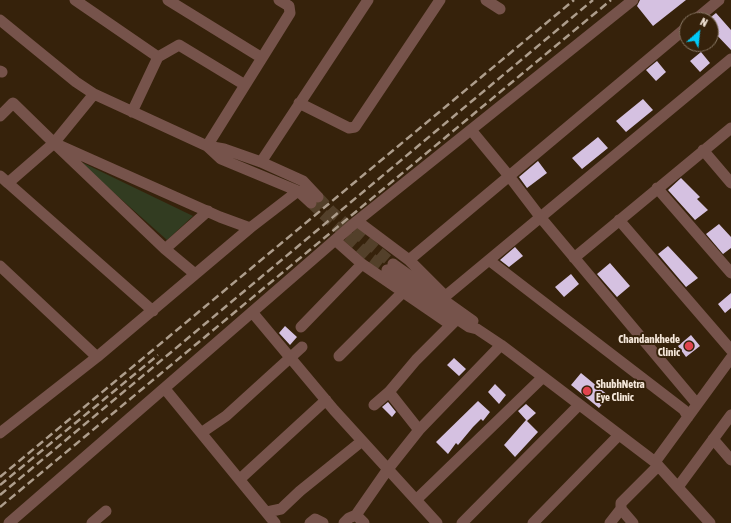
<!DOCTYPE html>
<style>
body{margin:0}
#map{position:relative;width:731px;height:523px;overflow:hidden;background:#36220b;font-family:"Asap Condensed",sans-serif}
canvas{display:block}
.north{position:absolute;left:679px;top:12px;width:40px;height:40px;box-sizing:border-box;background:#36220b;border:1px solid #82715e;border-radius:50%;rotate:27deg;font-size:11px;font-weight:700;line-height:16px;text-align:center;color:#f5e7da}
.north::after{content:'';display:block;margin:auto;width:14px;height:18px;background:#00cbf9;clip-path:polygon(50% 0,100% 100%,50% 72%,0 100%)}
</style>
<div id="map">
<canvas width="731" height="523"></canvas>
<div class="north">N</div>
</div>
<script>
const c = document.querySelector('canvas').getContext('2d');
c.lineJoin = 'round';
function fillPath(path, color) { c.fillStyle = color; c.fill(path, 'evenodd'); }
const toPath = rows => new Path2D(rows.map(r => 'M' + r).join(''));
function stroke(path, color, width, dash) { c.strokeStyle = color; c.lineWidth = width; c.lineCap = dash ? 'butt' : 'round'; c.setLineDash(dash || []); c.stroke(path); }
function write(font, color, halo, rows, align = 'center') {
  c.font = font + ' "Asap Condensed",sans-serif'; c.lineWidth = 4; c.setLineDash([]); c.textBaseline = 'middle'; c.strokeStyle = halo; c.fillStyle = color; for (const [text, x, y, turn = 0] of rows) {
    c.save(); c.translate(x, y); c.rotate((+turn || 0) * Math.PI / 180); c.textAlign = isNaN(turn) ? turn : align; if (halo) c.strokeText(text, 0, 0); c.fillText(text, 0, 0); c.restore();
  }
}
fillPath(toPath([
 [77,160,193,216,167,240]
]), '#323c21');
fillPath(toPath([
 [640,0,686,0,653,26,637,6],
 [716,13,731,30,731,50,711,29,711,17],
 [701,52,710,63,700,72,690,61],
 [657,61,666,72,656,81,646,70],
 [643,99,653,110,626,132,616,121],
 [598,137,608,148,582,169,572,158],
 [538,161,547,173,527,188,519,177],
 [681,178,700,197,697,199,708,210,695,220,668,190],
 [719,224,731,237,731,248,723,254,706,234],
 [668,246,698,278,686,287,658,254],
 [515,247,523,256,509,267,500,260],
 [610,263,630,286,617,297,597,274],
 [571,274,579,284,564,297,555,287],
 [731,293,731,308,725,313,718,304],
 [285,326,297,337,290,345,279,333],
 [691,335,700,346,686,357,678,346],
 [454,358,466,369,459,376,447,365],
 [581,373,609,396,599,408,571,385],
 [495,384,506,395,499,404,488,392],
 [478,401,490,412,483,421,481,419,473,427,458,445,456,443,448,454,436,442],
 [388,402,396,412,392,417,382,407],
 [526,404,536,413,527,421,518,411],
 [526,420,538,432,515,457,504,445]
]), '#d5c1e1');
stroke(toPath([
 [318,197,332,212,393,264],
 [311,203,370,257,387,270]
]), '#53402a', 11, [11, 5.5]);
stroke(toPath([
 [75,0,158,57,179,45,245,85],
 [168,0,262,58,207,146],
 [486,0,500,9],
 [0,20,76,82,94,94,207,146,224,149,261,162,303,181,318,197],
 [695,20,719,0],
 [262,58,290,13,289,6,279,0],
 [0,71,2,72],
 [94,94,54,143,165,249,195,274],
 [299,103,349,128,355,127,440,0],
 [132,112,158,57],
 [0,116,13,103,54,143,220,217,250,228],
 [471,130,509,176,541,218,697,404],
 [54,143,8,183,153,311],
 [207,146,221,159,298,191,311,203],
 [703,150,731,183],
 [261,162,368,0],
 [0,176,8,183],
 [657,188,731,273],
 [619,220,731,350],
 [357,221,409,260,446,297],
 [335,240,362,264,451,325],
 [165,249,208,211],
 [574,258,731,128],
 [409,260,687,27],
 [490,261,684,410,688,417],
 [393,264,473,321],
 [0,266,97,357],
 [387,270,457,319,469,327,477,329,501,345,655,462,710,523],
 [442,299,731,59],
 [252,312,334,410,437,523],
 [301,327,362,264],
 [339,356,403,292],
 [165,389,275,523],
 [374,405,389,392,416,360,456,320],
 [419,430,501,345],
 [0,433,97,357,250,228,298,191],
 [201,433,226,416,302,347],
 [713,439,731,460],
 [655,462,731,358],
 [240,479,326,400],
 [678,487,731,415],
 [416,500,543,377],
 [267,512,281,509,300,491,362,441],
 [356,515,364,523],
 [9,523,357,221,633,0],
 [92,523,106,511],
 [310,523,315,519,323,523],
 [344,523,349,518,356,515,388,469,419,430,389,392],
 [462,523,579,405],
 [533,523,619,435],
 [610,523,621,509],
 [633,523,621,509,621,503,658,466]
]), '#76534b', 11);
stroke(toPath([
 [0,477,574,0],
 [0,485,158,355],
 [0,495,593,0],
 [0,507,611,0]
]), '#ad9d8c', 2.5, [8, 4]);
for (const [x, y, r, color] of [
 [689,346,5,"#e0444e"],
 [587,391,5,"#e0444e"]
]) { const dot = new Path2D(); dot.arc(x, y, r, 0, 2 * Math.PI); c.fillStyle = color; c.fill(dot); stroke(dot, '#36220b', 1.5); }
write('bold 11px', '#f5e7da', '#36220b', [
 ["Chandankhede",680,340],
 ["Clinic",680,353],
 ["ShubhNetra",596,385,"left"],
 ["Eye Clinic",596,398,"left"]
], 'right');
</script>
